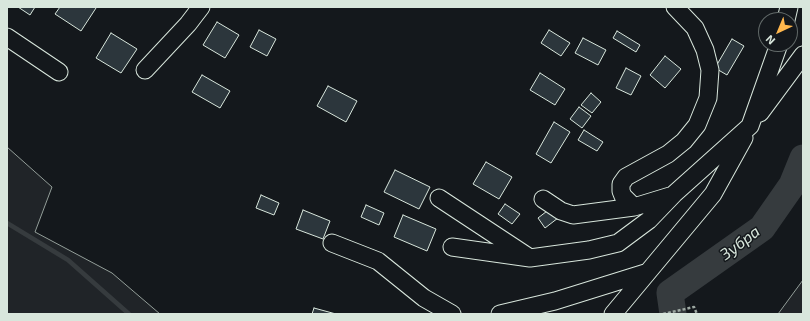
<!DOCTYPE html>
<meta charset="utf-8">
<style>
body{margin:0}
#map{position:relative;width:810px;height:321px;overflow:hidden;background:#14181c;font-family:"Exo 2",sans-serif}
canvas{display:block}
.frame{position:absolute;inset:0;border:8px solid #d8e6dc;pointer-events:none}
.north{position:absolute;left:758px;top:12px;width:40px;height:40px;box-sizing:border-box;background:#14181c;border:1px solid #626a69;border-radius:50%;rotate:224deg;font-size:11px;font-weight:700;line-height:16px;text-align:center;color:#d8e6dc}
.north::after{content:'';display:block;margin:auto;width:14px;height:18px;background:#ffb74d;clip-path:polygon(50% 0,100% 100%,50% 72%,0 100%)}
</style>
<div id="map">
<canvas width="810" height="321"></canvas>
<div class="frame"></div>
<div class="north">N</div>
</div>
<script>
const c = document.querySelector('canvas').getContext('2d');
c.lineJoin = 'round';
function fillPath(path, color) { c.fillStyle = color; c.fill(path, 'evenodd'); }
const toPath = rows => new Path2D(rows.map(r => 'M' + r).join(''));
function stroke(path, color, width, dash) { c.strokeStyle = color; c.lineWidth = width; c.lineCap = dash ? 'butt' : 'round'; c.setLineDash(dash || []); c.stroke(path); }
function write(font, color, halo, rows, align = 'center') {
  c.font = font + ' "Exo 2",sans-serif'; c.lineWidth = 3; c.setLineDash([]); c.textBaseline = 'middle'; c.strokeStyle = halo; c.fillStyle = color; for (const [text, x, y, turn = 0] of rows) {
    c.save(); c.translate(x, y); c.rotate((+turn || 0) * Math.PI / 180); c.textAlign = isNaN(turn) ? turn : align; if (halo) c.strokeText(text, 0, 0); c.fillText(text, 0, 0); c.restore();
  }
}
const green = toPath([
 [7,147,52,187,35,232,112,273,160,314,7,314,7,147],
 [803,280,803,314,778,314,803,280]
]);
fillPath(green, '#202428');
stroke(green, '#939e99', 1);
stroke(toPath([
 [7,223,68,260,129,314]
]), '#363b3e', 4.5);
stroke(toPath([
 [673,314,670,293,762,228,792,185,803,158]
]), '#363b3e', 27);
const building = toPath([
 [18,7,35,7,30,15,18,7],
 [60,7,94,7,96,8,81,31,55,14,60,7],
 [217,22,239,35,225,58,203,45,217,22],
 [259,30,276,39,267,56,250,47,259,30],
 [549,30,570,43,561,56,541,43,549,30],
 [617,31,640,45,636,52,613,38,617,31],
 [111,33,137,49,121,73,96,58,111,33],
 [583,38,606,50,598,65,575,53,583,38],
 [732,39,744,46,727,75,715,68,732,39],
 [665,56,681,69,665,88,650,75,665,56],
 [626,68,641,76,631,95,616,88,626,68],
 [540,73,565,89,555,105,530,90,540,73],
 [202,75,230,91,220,108,192,92,202,75],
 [328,86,357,101,346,122,317,106,328,86],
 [591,93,601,102,592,113,581,105,591,93],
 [579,107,591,116,582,128,570,119,579,107],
 [554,122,570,132,551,163,536,154,554,122],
 [584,130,603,142,597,151,578,140,584,130],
 [486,162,512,177,499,199,473,184,486,162],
 [395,170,430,187,419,209,384,192,395,170],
 [261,195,279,203,274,215,256,208,261,195],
 [505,204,520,214,512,224,498,214,505,204],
 [366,205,384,213,379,225,361,217,366,205],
 [551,208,558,218,545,228,538,218,551,208],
 [303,210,330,221,323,239,296,229,303,210],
 [403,215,436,229,427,251,394,237,403,215],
 [314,308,336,314,312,314,314,308]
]);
fillPath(building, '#2c363c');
stroke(building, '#d8e6dc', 1);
const minor = toPath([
 [786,20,789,7],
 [7,37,59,72],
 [145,70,188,24,201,7],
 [760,113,803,55],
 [670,196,634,207,623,196,621,191,621,184,626,177,668,154,684,141,697,125,708,98,710,70,705,50,695,28,675,7],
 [439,198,527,256],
 [543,199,561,211,573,215,634,207],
 [332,243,378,261,424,298,452,314],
 [452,247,530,258,589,250,618,243,649,220,674,194,750,126,779,44],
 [500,314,555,301,648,272],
 [613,314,713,194,744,138]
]);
stroke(minor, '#d8e6dc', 19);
stroke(toPath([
 [663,314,694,307,697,314]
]), '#9da8a2', 2.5, [3, 2]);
stroke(minor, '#14181c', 17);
write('italic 16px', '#d8e6dc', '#14181c', [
 ["Зубра",740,243,-37]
]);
</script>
